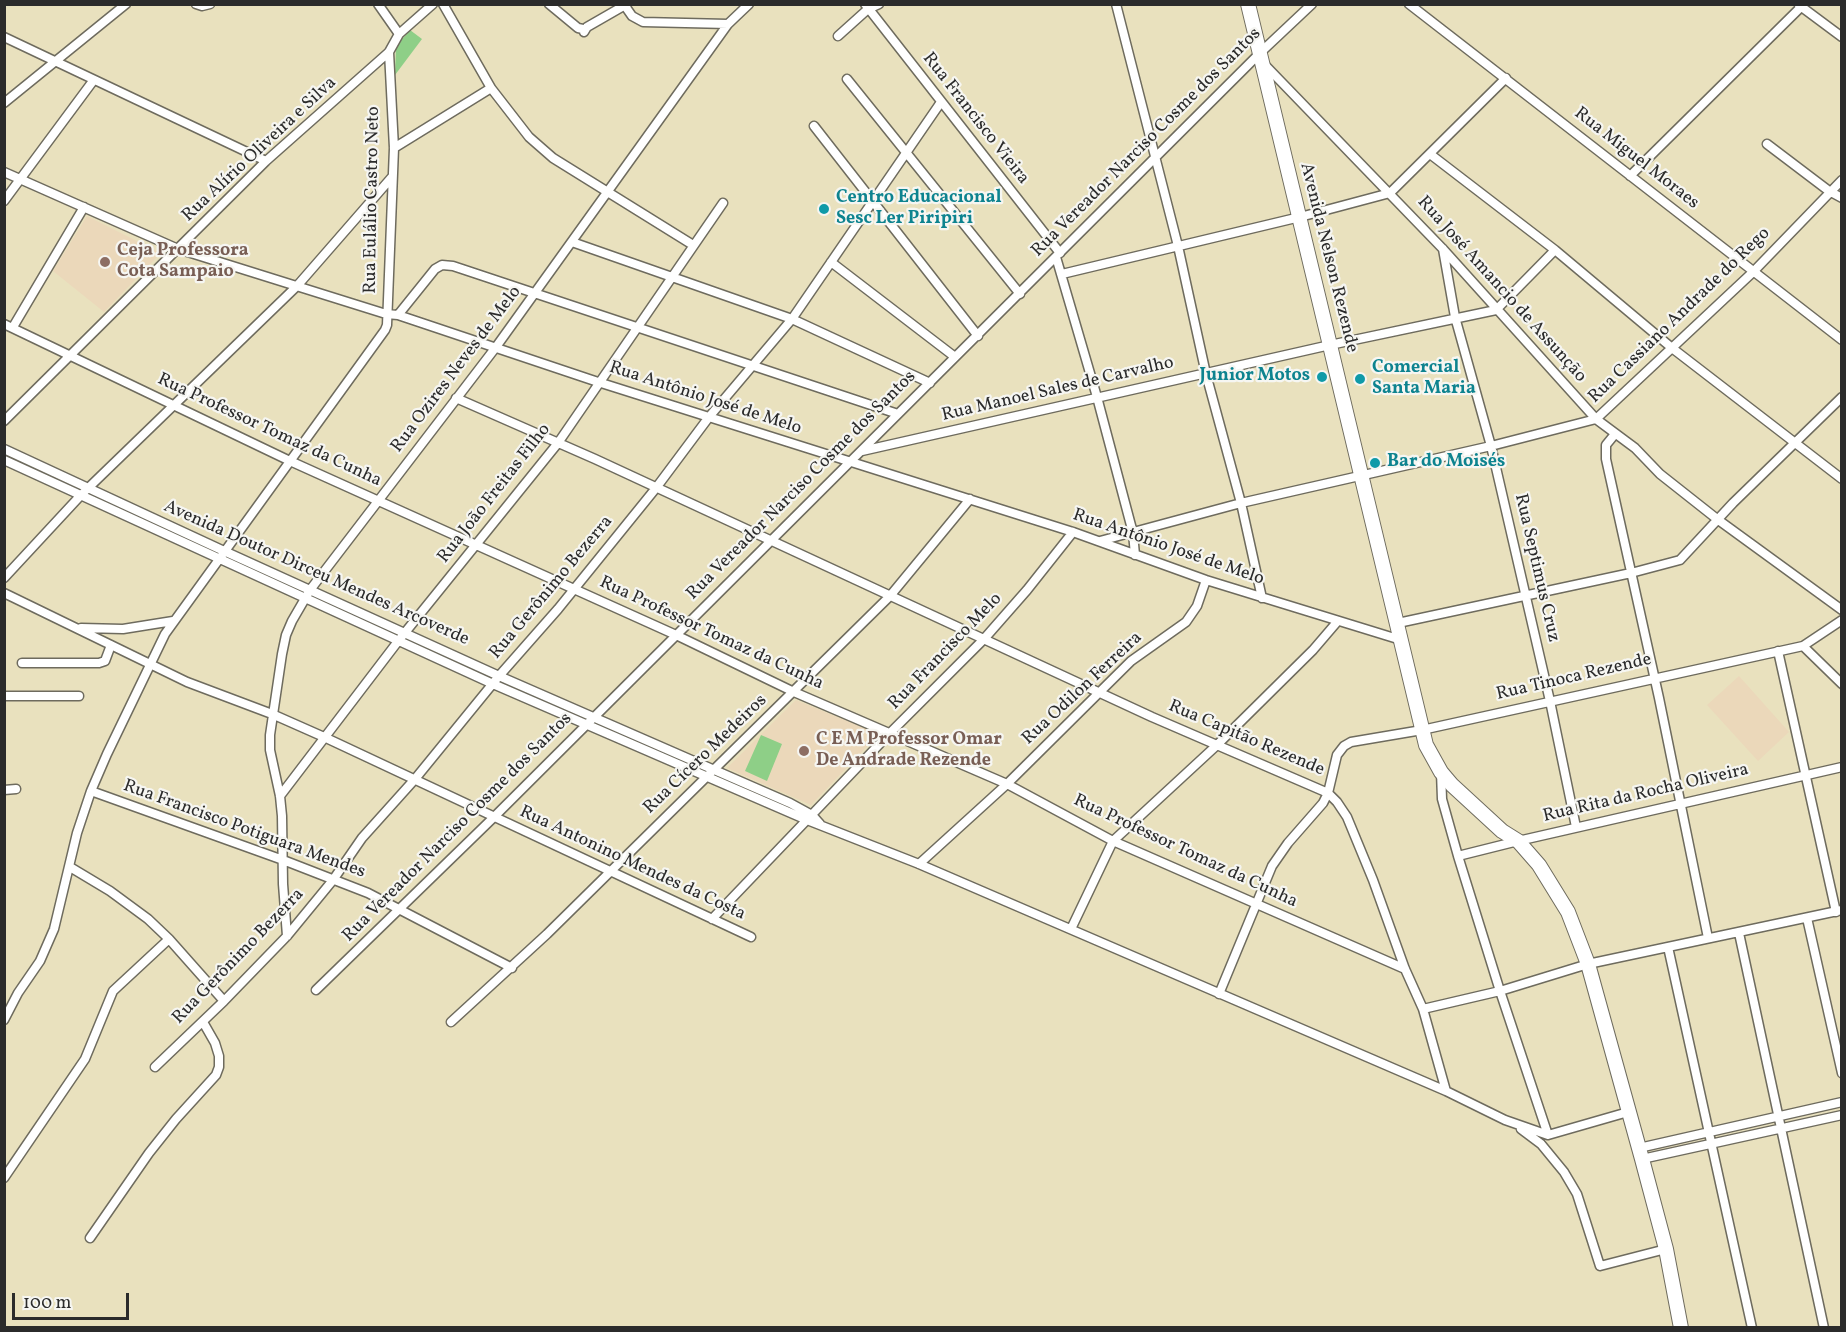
<!DOCTYPE html>
<meta charset="utf-8">
<style>
body{margin:0}
#map{position:relative;width:1846px;height:1332px;overflow:hidden;background:#e9e1be;font-family:Vollkorn,serif}
canvas{display:block}
.frame{position:absolute;inset:0;border:6px solid #2b2b2b;pointer-events:none}
.scale{position:absolute;left:12px;top:1293px;width:117px;height:27px;box-sizing:border-box;border:3px solid #2b2b2b;border-top:0;padding-left:8px;font-size:18px;line-height:21px;white-space:nowrap;color:#2b2b2b;-webkit-text-stroke:4px #f6f6f2;paint-order:stroke}
</style>
<div id="map">
<canvas width="1846" height="1332"></canvas>
<div class="frame"></div>
<div class="scale">100 m</div>
</div>
<script>
const c = document.querySelector('canvas').getContext('2d');
c.lineJoin = 'round';
function fillPath(path, color) { c.fillStyle = color; c.fill(path, 'evenodd'); }
const toPath = rows => new Path2D(rows.map(r => 'M' + r).join(''));
function stroke(path, color, width, dash) { c.strokeStyle = color; c.lineWidth = width; c.lineCap = dash ? 'butt' : 'round'; c.setLineDash(dash || []); c.stroke(path); }
function write(font, color, halo, rows, align = 'center') {
  c.font = font + ' Vollkorn,serif'; c.lineWidth = 4.5; c.setLineDash([]); c.textBaseline = 'middle'; c.strokeStyle = halo; c.fillStyle = color; for (const [text, x, y, turn = 0] of rows) {
    c.save(); c.translate(x, y); c.rotate((+turn || 0) * Math.PI / 180); c.textAlign = isNaN(turn) ? turn : align; if (halo) c.strokeText(text, 0, 0); c.fillText(text, 0, 0); c.restore();
  }
}
fillPath(toPath([
 [87,216,161,253,104,312,53,271],
 [1739,676,1789,732,1758,761,1707,705],
 [796,700,879,734,811,805,727,768]
]), '#ebd8ba');
fillPath(toPath([
 [410,30,422,39,395,75,396,46],
 [761,735,782,744,767,781,745,771]
]), '#8ecf87');
const minor = toPath([
 [196,4,202,6,210,4],
 [378,4,399,34],
 [443,4,491,88,529,137,553,158,693,245],
 [549,4,578,28,583,29,584,32,587,27,627,4],
 [865,4,1060,253],
 [1116,4,1178,246,1206,374,1241,503,1262,598],
 [1409,4,1842,340],
 [1799,5,1842,37],
 [625,6,632,16,643,22,728,24],
 [838,36,868,9,879,4],
 [4,37,266,161],
 [1264,64,1442,248,1596,419,1635,448,1660,474,1717,519,1842,610],
 [847,79,1020,294],
 [4,103,126,4],
 [814,126,978,336],
 [1767,144,1829,191,1842,198],
 [394,148,491,88],
 [1430,154,1555,250,1672,348,1842,479],
 [4,172,178,249,386,314,398,315,598,382,1073,532,1206,580,1401,640],
 [1630,176,1804,4],
 [4,201,93,81],
 [572,242,792,319,930,383],
 [1443,249,1455,317,1491,446,1550,701,1576,827],
 [1056,257,1097,397,1133,533,1135,555],
 [831,262,955,357],
 [1062,274,1300,217,1390,193,1506,78],
 [398,315,435,269,442,265,453,266,898,414],
 [4,324,290,461,676,635,794,692,1007,784,1113,841,1405,969],
 [13,327,84,207],
 [456,398,595,459,1152,717,1328,793,1337,802,1347,817,1373,880,1405,969,1423,1009,1446,1091],
 [4,421,266,161,389,52,399,34,433,4],
 [1615,434,1606,445,1606,459,1659,698,1708,938],
 [4,449,224,551,499,676,790,803,812,815,820,824],
 [862,451,1330,345,1496,310,1555,250],
 [4,460,493,684,807,820,919,864,1446,1091,1505,1120,1548,1135,1628,1112],
 [1100,541,1241,503,1491,446,1596,419,1753,272,1842,180],
 [4,578,81,495,297,286,392,177],
 [4,593,187,682,272,714,324,737,751,937],
 [1398,623,1631,573,1680,560,1733,503,1842,397],
 [81,628,123,629,173,621],
 [1803,646,1842,684],
 [1778,651,1836,912],
 [22,663,99,663,105,661,111,645],
 [4,696,79,696],
 [1441,772,1442,799,1458,856,1500,991,1548,1135],
 [4,790,16,789],
 [91,791,283,860,368,893,512,968],
 [280,796,399,640,558,443,723,203],
 [1458,856,1518,841,1842,767],
 [919,864,1007,784,1131,661,1186,622,1197,606,1206,580],
 [70,867,110,891,148,919,169,939,224,1001],
 [1807,918,1842,1073],
 [712,919,891,732,984,639,1027,590,1073,532],
 [1071,929,1113,841,1217,745,1313,650,1337,622],
 [1739,933,1824,1328],
 [287,936,283,884,282,816,280,796,270,750,270,735,282,654,286,635,292,621,310,590,496,347,728,24,749,4],
 [1668,947,1752,1328],
 [316,990,494,817,1261,52,1312,4],
 [1219,994,1272,866,1288,843,1323,803,1328,793,1337,755,1344,746,1351,742,1422,730,1803,646,1842,620],
 [1423,1009,1500,991,1588,964,1842,910],
 [4,1020,18,993,40,961,54,929,77,833,91,791,107,754,165,634,385,330,387,325,394,148,389,52],
 [451,1022,547,934,890,596,970,499],
 [155,1067,224,1001,287,936,333,880,362,838,415,779,499,676,558,609,656,488,709,417,792,319,941,102],
 [1521,1129,1541,1144,1564,1172,1577,1194,1600,1266,1666,1249],
 [1639,1148,1842,1102],
 [1642,1159,1842,1115],
 [4,1178,85,1059,113,991,169,939],
 [90,1238,149,1153,176,1119,216,1075,219,1067,219,1056,215,1043,203,1022]
]);
const primary = toPath([
 [1248,4,1426,745,1441,772,1452,785,1502,831,1518,841,1539,865,1568,912,1588,964,1642,1159,1666,1249,1681,1328]
]);
stroke(minor, '#6e6b5e', 11);
stroke(primary, '#6e6b5e', 16);
stroke(minor, '#fff', 8);
stroke(primary, '#fff', 14);
for (const [x, y, r, color] of [
 [824,209,6,"#0f9aa8"],
 [105,262,6,"#8d6e63"],
 [1322,377,6,"#0f9aa8"],
 [1360,379,6,"#0f9aa8"],
 [1375,463,6,"#0f9aa8"],
 [804,751,6,"#8d6e63"]
]) { const dot = new Path2D(); dot.arc(x, y, r, 0, 2 * Math.PI); c.fillStyle = color; c.fill(dot); stroke(dot, '#f6f6f2', 2); }
write('18px', '#2b2b2b', '#f6f6f2', [
 ["Rua Francisco Vieira",975,119,52],
 ["Rua Vereador Narciso Cosme dos Santos",1147,143,-45],
 ["Rua Alírio Oliveira e Silva",260,150,-43],
 ["Rua Miguel Moraes",1636,159,38],
 ["Rua Eulálio Castro Neto",373,200,-89],
 ["Avenida Nelson Rezende",1328,258,76],
 ["Rua José Amancio de Assunção",1501,290,48],
 ["Rua Cassiano Andrade do Rego",1680,316,-44],
 ["Rua Ozires Neves de Melo",457,370,-53],
 ["Rua Manoel Sales de Carvalho",1058,390,-13],
 ["Rua Antônio José de Melo",705,399,18],
 ["Rua Professor Tomaz da Cunha",269,431,25],
 ["Rua Vereador Narciso Cosme dos Santos",802,486,-45],
 ["Rua João Freitas Filho",495,494,-52],
 ["Rua Antônio José de Melo",1168,548,19],
 ["Rua Septimus Cruz",1536,568,77],
 ["Avenida Doutor Dirceu Mendes Arcoverde",316,574,24],
 ["Rua Gerônimo Bezerra",552,588,-50],
 ["Rua Professor Tomaz da Cunha",711,634,25],
 ["Rua Francisco Melo",946,652,-46],
 ["Rua Tinoca Rezende",1574,678,-13],
 ["Rua Odilon Ferreira",1083,689,-43],
 ["Rua Capitão Rezende",1246,739,23],
 ["Rua Cícero Medeiros",706,755,-44],
 ["Rua Rita da Rocha Oliveira",1646,794,-13],
 ["Rua Vereador Narciso Cosme dos Santos",458,828,-45],
 ["Rua Francisco Potiguara Mendes",244,830,20],
 ["Rua Professor Tomaz da Cunha",1185,852,25],
 ["Rua Antonino Mendes da Costa",632,864,25],
 ["Rua Gerônimo Bezerra",239,957,-46]
]);
write('bold 18px', '#0d838f', '#f6f6f2', [
 ["Centro Educacional",836,199],
 ["Sesc Ler Piripiri",836,220],
 ["Comercial",1372,369],
 ["Santa Maria",1372,390],
 ["Junior Motos",1310,377,"right"],
 ["Bar do Moisés",1387,463]
], 'left');
write('bold 18px', '#785e54', '#f6f6f2', [
 ["Ceja Professora",117,252],
 ["Cota Sampaio",117,273],
 ["C E M Professor Omar",816,741],
 ["De Andrade Rezende",816,762]
], 'left');
</script>
